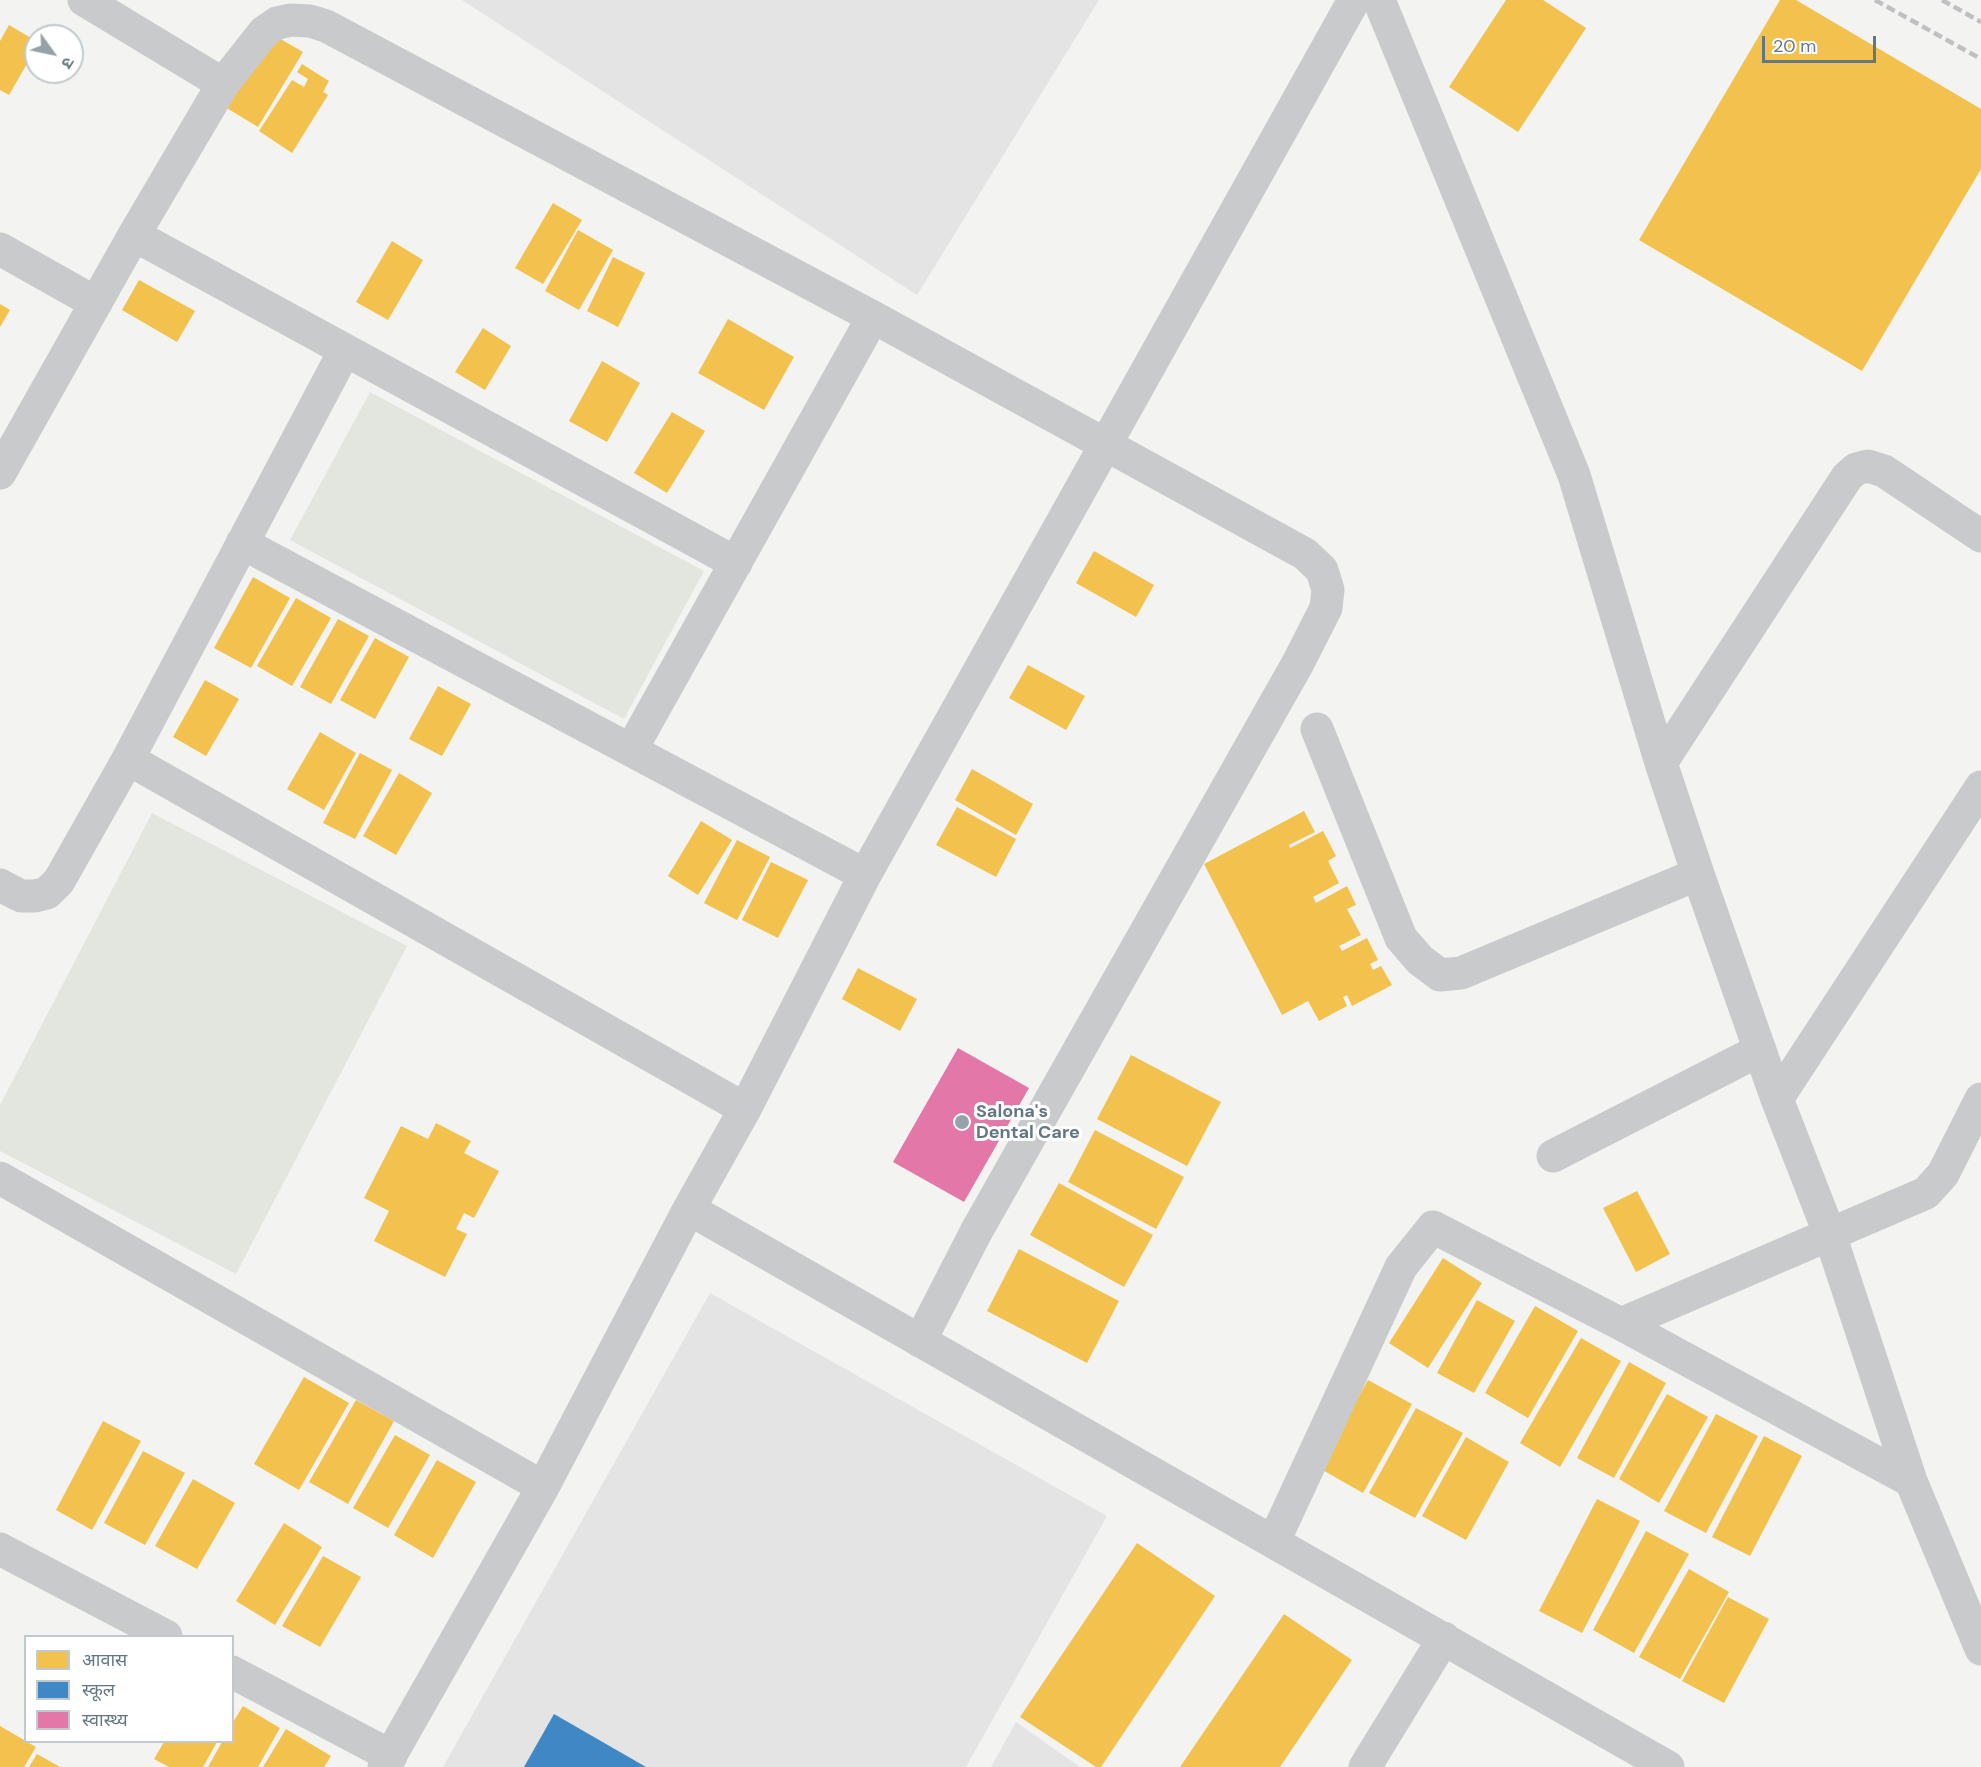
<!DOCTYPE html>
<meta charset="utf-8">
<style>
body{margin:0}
#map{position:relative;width:1981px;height:1767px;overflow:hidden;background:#f3f3f1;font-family:"DM Sans","Noto Sans Devanagari",sans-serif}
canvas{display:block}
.legend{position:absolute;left:24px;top:1635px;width:210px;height:108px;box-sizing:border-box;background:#fff;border:2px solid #c0c9cd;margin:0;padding:8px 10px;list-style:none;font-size:18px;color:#627782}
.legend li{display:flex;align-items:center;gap:12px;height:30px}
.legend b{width:30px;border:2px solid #c0c9cd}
.north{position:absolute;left:24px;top:24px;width:60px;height:60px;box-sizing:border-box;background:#fff;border:2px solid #c0c9cd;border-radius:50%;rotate:123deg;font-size:16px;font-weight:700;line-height:24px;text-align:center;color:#627782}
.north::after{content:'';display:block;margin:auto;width:21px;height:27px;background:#95a2a9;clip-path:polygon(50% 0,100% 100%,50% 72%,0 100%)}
.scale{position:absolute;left:1762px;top:36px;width:114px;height:27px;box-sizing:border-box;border:3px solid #627782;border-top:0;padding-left:8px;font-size:18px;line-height:21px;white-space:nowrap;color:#627782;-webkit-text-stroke:4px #fff;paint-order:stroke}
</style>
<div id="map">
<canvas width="1981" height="1767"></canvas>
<ul class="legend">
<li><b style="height:16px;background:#f2c14e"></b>आवास</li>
<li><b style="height:16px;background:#3f88c5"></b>स्कूल</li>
<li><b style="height:16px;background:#e377a8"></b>स्वास्थ्य</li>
</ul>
<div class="north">उ</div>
<div class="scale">20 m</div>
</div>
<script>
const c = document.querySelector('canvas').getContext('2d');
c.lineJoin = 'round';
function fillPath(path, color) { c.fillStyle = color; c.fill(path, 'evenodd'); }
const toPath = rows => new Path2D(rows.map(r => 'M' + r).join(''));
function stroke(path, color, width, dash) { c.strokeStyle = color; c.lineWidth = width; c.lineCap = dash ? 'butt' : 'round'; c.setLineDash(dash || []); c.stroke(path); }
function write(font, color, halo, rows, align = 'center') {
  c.font = font + ' "DM Sans",sans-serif'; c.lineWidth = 6; c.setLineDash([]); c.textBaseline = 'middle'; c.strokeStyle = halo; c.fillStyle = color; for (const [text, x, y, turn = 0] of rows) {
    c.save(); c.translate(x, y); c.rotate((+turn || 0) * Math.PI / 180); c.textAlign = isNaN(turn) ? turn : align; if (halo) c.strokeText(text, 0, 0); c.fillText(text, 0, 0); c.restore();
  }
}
fillPath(toPath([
 [462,0,1099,0,917,295],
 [710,1293,1107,1516,966,1767,443,1767],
 [1016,1722,1080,1767,991,1767]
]), '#e3e4e3');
fillPath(toPath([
 [370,392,704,571,624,719,290,540],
 [152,813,407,946,236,1274,0,1151,0,1105]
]), '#e3e6df');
fillPath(toPath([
 [1506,0,1543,0,1586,28,1518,132,1449,87],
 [1780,0,1796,0,1981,109,1981,169,1862,371,1639,240],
 [9,25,36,41,36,48,9,95,0,90,0,41],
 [270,33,303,52,258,127,225,107],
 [302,64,329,81,323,92,328,95,292,153,259,131,292,80,304,87,308,79,297,72],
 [553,203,582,220,543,284,515,268],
 [578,230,613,250,579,310,545,291],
 [392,241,423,260,388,320,356,302],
 [613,257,645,273,618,327,587,311],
 [139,280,195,311,177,342,122,310],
 [0,304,10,310,0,327],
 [728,319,794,357,764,410,698,373],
 [483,328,511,346,485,390,455,372],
 [602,361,640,383,607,442,569,421],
 [672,412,705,431,667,493,634,473],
 [1094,551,1154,585,1136,617,1076,583],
 [253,577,290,598,251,668,214,648],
 [296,598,331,618,292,686,257,666],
 [338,619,369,636,331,704,300,687],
 [375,638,409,657,375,719,340,700],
 [1028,665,1085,696,1066,730,1009,698],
 [205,680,239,699,206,756,173,737],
 [438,686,471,704,442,756,409,739],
 [320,732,356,753,324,810,287,789],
 [360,753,392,770,355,839,323,823],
 [972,769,1033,804,1016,835,955,800],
 [399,773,432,793,396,855,363,836],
 [957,807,1016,839,996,877,936,845],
 [1304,811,1315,832,1289,845,1290,848,1323,831,1336,856,1328,861,1339,883,1313,897,1316,903,1347,886,1356,905,1347,909,1361,935,1339,946,1342,951,1367,938,1378,960,1370,964,1373,970,1381,966,1392,985,1352,1006,1347,995,1343,997,1347,1006,1319,1021,1308,1001,1282,1015,1204,864],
 [701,821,732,840,698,895,668,876],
 [737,840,770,857,737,920,704,903],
 [771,862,808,880,778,938,742,920],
 [858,968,917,999,900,1031,842,999],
 [1131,1055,1221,1102,1187,1166,1097,1119],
 [436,1123,471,1141,464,1153,499,1171,474,1218,464,1213,456,1229,467,1234,445,1277,374,1241,389,1211,364,1198,401,1126,428,1139],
 [1095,1130,1184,1177,1156,1229,1068,1182],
 [1059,1183,1153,1235,1124,1287,1030,1235],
 [1637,1191,1670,1254,1636,1272,1603,1208],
 [1019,1249,1119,1301,1087,1363,987,1311],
 [1443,1258,1482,1283,1428,1368,1389,1343],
 [1477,1300,1515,1321,1474,1393,1437,1373],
 [1535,1306,1578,1331,1528,1418,1485,1393],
 [1581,1338,1621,1361,1560,1467,1520,1443],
 [1629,1362,1666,1383,1614,1478,1577,1458],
 [304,1377,349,1403,299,1490,254,1464],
 [1368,1380,1412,1404,1363,1493,1319,1468],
 [1667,1394,1708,1417,1659,1503,1619,1479],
 [356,1400,394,1421,348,1504,309,1482],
 [1416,1408,1463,1433,1415,1518,1369,1493],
 [1716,1414,1758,1436,1706,1533,1664,1511],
 [103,1421,141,1441,92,1530,56,1510],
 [395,1435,430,1455,388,1528,353,1508],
 [1764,1436,1802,1456,1750,1556,1712,1537],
 [1466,1437,1509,1462,1466,1540,1422,1516],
 [143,1451,185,1473,145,1545,104,1523],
 [437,1460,476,1482,433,1558,394,1535],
 [193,1479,235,1503,197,1569,155,1546],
 [1597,1499,1640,1521,1582,1633,1539,1611],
 [284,1523,322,1547,275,1625,236,1601],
 [1646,1531,1689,1554,1634,1653,1593,1630],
 [1137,1543,1215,1596,1101,1767,1096,1767,1020,1717],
 [323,1556,361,1577,320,1647,282,1626],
 [1689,1569,1729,1592,1680,1679,1639,1657],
 [1728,1597,1769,1619,1724,1703,1682,1681],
 [1284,1614,1352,1660,1280,1767,1180,1767],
 [243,1706,280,1728,258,1767,208,1767,222,1742,232,1742,232,1724],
 [0,1726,36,1747,24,1767,0,1767],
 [286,1729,331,1756,324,1767,263,1767],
 [164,1742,217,1742,203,1767,169,1767,154,1759],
 [37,1754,60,1767,29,1767]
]), '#f2c14e');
fillPath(toPath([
 [554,1714,646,1767,524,1767]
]), '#3f88c5');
fillPath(toPath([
 [958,1048,1029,1088,964,1202,893,1162]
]), '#e377a8');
stroke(toPath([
 [84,0,223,84],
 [1379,0,1574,475,1661,763,1698,874,1777,1099,1830,1235,1911,1481,1981,1649],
 [134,235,736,563],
 [0,249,96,303],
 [0,473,134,235,223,84,264,32,277,23,291,20,310,21,326,26,873,317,1305,554,1322,570,1328,590,1326,608,1298,663,976,1232,920,1341],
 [242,543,865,875],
 [1317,729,1401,938,1420,960,1440,975,1461,973,1698,874],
 [631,750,873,317],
 [128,759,745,1109],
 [1661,763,1847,477,1856,469,1868,466,1884,471,1981,536],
 [0,885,21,896,35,896,47,893,59,881,128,759,345,350],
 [1777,1099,1981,787],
 [1553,1156,1760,1050],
 [0,1178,543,1487],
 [689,1209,1668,1767],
 [1621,1324,1926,1193,1943,1174,1981,1099],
 [1274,1541,1401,1267,1433,1227,1621,1324,1911,1481],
 [0,1549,166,1636],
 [232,1672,391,1756],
 [384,1767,543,1487,689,1209,745,1109,865,875,1354,0],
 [1365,1767,1444,1638]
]), '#c8cacb', 33);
stroke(toPath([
 [1875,0,1981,59],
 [1942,0,1981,22]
]), '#bec0c1', 4.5, [9, 4.5]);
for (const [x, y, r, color] of [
 [962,1122,8,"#95a2a9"]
]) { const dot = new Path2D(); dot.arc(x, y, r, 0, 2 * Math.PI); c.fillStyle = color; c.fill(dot); stroke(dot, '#fff', 2); }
write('bold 18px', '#627782', '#fff', [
 ["Salona's",976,1112],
 ["Dental Care",976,1133]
], 'left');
</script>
